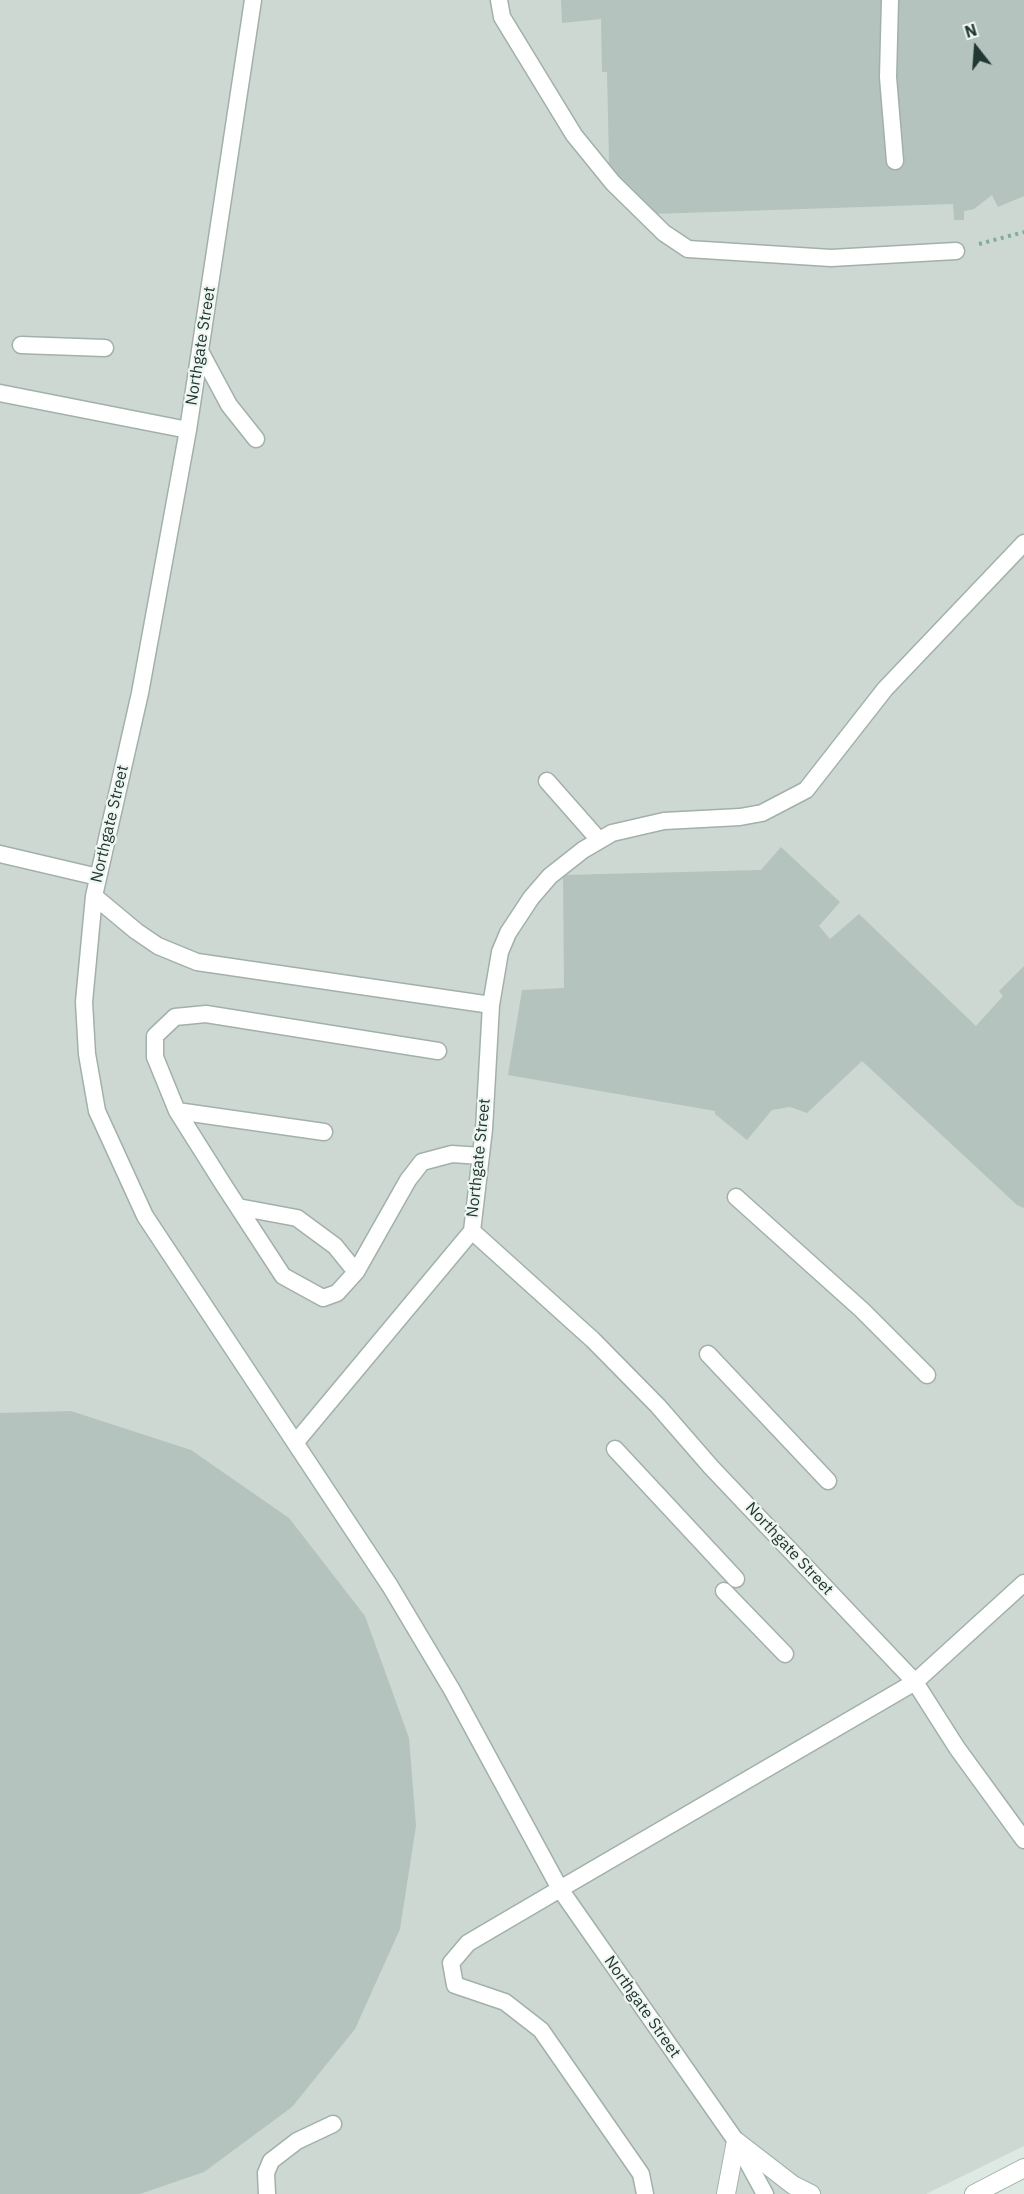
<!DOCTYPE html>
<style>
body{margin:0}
#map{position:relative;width:1024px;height:2194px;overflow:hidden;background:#dfe9e4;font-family:"IBM Plex Sans",sans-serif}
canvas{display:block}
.north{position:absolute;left:946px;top:18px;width:60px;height:60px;-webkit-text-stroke:4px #eff6f2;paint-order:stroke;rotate:343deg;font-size:16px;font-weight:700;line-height:24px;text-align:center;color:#213731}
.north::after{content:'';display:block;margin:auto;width:21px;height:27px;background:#213731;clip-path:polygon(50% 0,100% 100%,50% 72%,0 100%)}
</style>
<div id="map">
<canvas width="1024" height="2194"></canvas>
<div class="north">N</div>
</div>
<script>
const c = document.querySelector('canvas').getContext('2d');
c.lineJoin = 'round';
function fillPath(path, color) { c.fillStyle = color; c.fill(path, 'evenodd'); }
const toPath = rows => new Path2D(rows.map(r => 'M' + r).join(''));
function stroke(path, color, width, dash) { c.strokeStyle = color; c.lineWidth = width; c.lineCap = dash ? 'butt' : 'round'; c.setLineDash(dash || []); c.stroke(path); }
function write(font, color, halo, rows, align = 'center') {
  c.font = font + ' "IBM Plex Sans",sans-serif'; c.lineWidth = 4.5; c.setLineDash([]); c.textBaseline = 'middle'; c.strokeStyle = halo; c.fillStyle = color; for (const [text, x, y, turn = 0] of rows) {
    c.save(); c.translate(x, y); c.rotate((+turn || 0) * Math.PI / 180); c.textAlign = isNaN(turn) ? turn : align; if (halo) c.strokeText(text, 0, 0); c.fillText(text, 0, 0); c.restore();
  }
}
fillPath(toPath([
 [0,0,1024,0,1024,2146,926,2194,0,2194]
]), '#cdd8d3');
fillPath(toPath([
 [561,0,1024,0,1024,196,998,207,992,195,974,209,964,211,964,220,954,220,953,204,653,214,604,162,609,162,607,72,602,72,601,19,562,23],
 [781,847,840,902,819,926,830,939,859,914,976,1026,1003,996,999,991,1024,966,1024,1208,1017,1205,862,1061,807,1113,790,1107,772,1110,747,1140,715,1114,715,1111,508,1075,522,990,564,988,563,875,761,870],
 [71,1411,191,1450,289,1518,365,1616,409,1738,416,1826,400,1929,355,2029,292,2107,204,2172,140,2194,0,2194,0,1413]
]), '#b4c3bd');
const lane = toPath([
 [253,0,188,430,140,693,94,896,84,1002,87,1054,97,1111,145,1216,390,1586,452,1690,560,1889,468,1943,451,1963,455,1985,505,2002,541,2030,641,2174,645,2194],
 [499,0,502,17,574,135,613,183,664,233,688,249,831,258,956,251],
 [890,0,888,77,895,161],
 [21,345,105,348],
 [200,351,229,405,256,439],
 [0,393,188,430],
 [1024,543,885,689,806,790,762,813,740,817,664,821,612,833,583,850,550,876,531,898,508,933,500,952,491,1005,484,1129,472,1231,593,1340,658,1406,711,1467,915,1682,957,1748,1024,1840],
 [547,781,599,840],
 [0,854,98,877],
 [94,896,136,931,158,946,197,962,491,1005],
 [438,1051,206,1014,175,1017,155,1036,155,1057,177,1111,223,1184,283,1276,323,1298,337,1293,356,1272,408,1180,422,1162,452,1154,481,1156],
 [177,1111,324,1132],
 [736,1197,862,1310,927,1375],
 [238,1207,297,1218,335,1246,356,1272],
 [708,1354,828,1481],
 [296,1442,472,1231],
 [615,1449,736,1579],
 [724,1591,785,1654],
 [267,2194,266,2173,271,2161,297,2141,333,2124],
 [765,2194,736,2141,560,1889,915,1682,1024,1583]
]);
const secondary = toPath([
 [726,2194,736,2141,793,2185,811,2194],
 [974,2194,1024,2168]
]);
stroke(lane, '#a2b0ab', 19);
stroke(secondary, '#9fb3ac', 20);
stroke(toPath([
 [979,244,1024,232]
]), '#82aa9d', 4, [3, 4.5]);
stroke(lane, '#fff', 16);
stroke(secondary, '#fff', 18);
write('16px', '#213731', '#eff6f2', [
 ["Northgate Street",201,346,-81],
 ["Northgate Street",110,824,-77],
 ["Northgate Street",479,1158,-84],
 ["Northgate Street",789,1549,47],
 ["Northgate Street",642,2007,55]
]);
</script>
